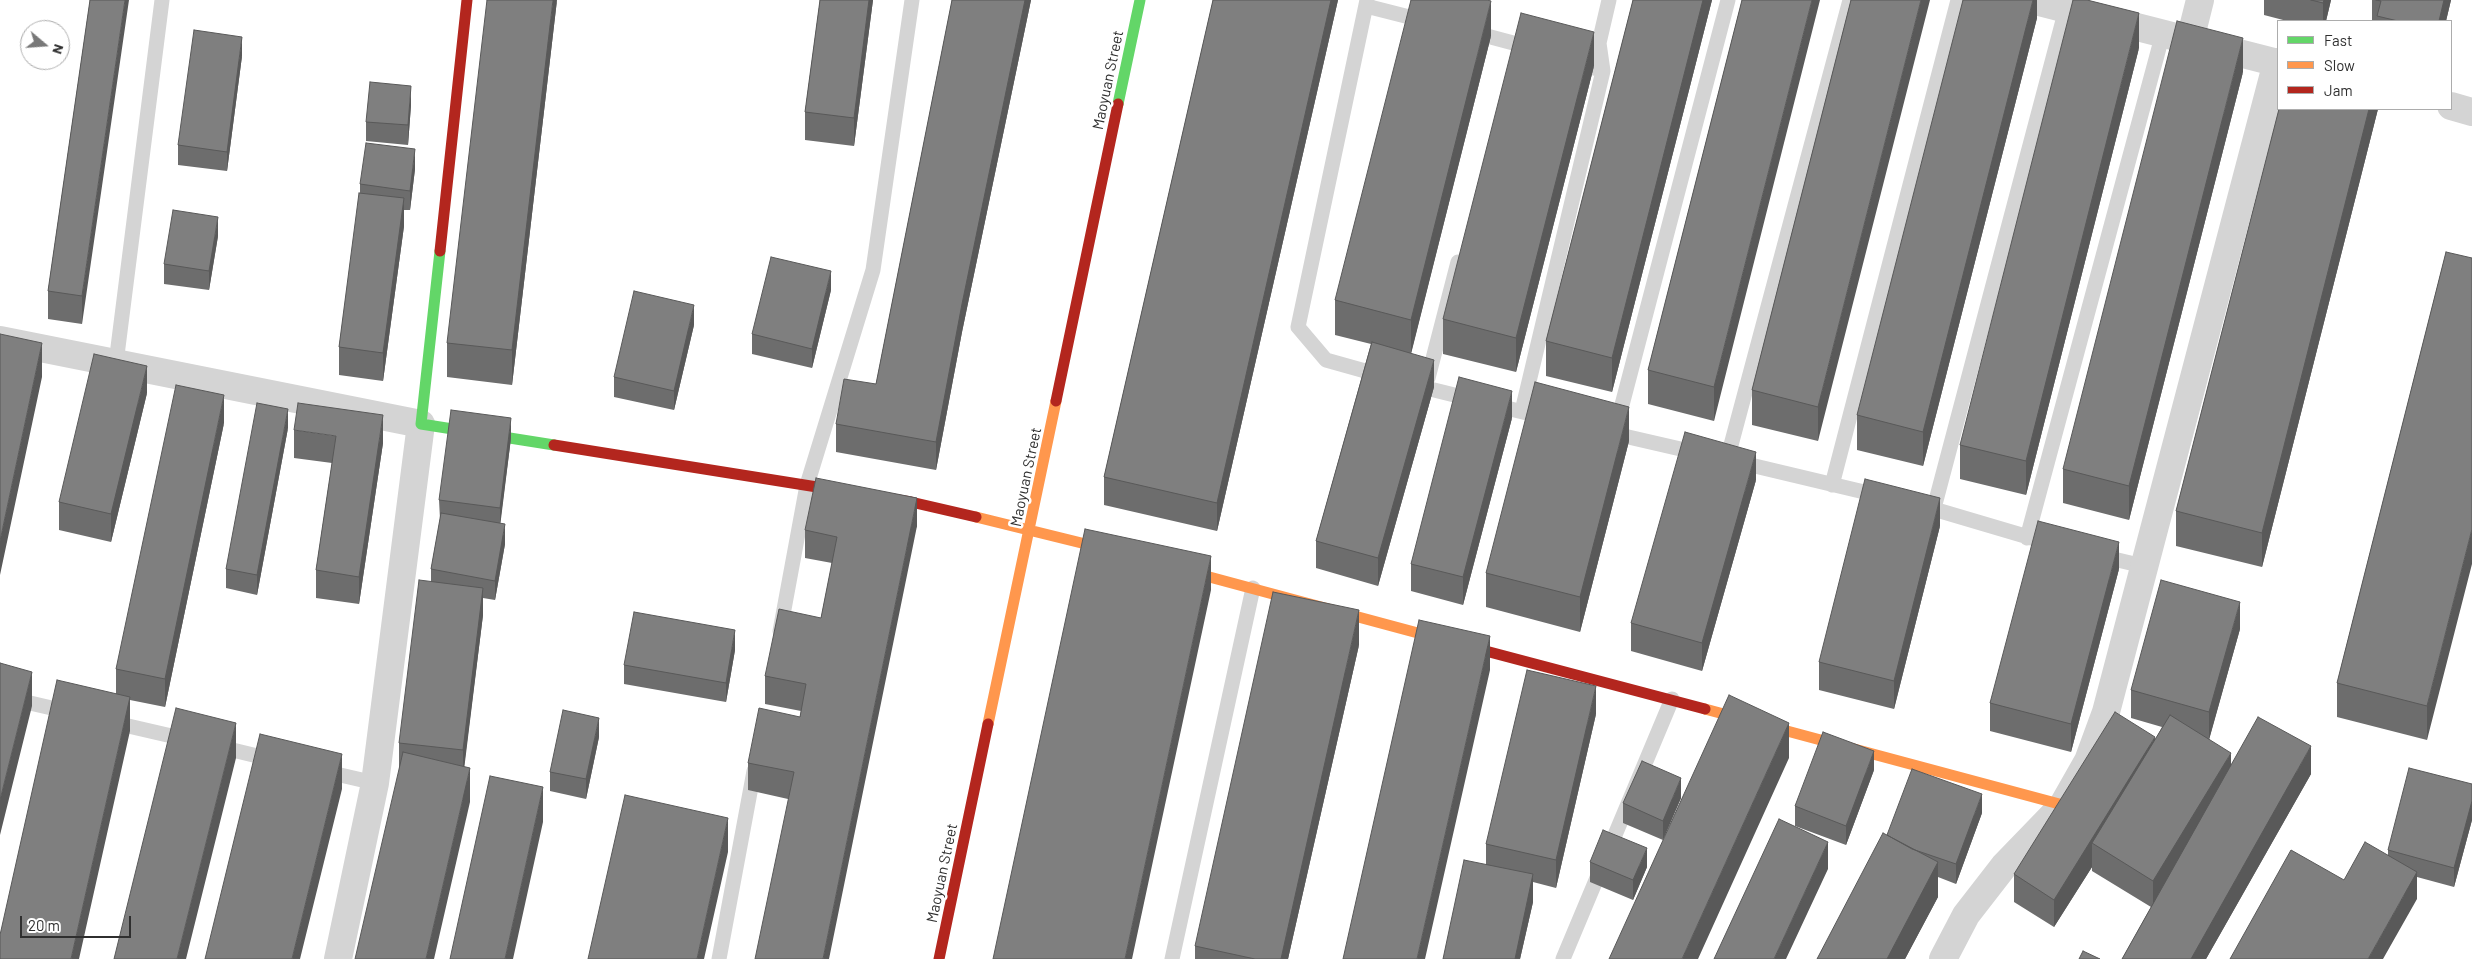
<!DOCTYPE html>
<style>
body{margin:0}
#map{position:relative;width:2472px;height:959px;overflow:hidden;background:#fff;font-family:Barlow,sans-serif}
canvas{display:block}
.legend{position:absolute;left:2277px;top:20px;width:175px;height:90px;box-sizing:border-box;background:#fff;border:1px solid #acacac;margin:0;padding:6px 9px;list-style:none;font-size:15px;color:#2f2f2f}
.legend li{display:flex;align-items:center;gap:10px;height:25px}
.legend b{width:25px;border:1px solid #acacac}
.north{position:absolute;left:20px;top:20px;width:50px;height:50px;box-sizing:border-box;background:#fff;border:1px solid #acacac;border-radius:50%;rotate:108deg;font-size:14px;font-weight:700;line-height:20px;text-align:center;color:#2f2f2f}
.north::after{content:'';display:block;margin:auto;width:18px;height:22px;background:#787878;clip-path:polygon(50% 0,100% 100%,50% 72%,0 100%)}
.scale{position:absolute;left:20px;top:916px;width:111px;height:22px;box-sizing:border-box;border:2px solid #2f2f2f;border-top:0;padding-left:6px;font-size:15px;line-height:18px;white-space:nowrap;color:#2f2f2f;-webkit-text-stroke:4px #fff;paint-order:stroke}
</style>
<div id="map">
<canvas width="2472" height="959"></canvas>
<ul class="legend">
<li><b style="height:6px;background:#63d668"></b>Fast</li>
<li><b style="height:6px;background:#ff974d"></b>Slow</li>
<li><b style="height:6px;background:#b3261e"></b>Jam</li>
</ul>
<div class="north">N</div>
<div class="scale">20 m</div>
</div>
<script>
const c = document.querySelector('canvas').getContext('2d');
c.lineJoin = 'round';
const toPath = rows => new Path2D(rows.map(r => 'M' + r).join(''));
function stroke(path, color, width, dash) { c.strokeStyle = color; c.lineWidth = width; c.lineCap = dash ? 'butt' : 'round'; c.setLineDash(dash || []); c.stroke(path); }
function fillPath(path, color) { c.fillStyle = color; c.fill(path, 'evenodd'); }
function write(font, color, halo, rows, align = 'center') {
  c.font = font + ' Barlow,sans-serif'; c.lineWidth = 5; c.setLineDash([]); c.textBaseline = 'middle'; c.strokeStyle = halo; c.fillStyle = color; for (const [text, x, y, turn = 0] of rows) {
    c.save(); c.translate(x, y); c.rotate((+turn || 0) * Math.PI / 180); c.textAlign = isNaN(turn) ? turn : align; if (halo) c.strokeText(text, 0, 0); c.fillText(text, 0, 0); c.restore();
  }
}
stroke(toPath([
 [1367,0,1298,327,1326,360,1383,376],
 [1366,6,1425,21],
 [1472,32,1532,48],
 [1594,68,1603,71,1599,43,1609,0],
 [116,363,162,0],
 [1428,378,1458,262],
 [1414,385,1547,418],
 [1522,411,1603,71],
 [1617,424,1728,0],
 [1611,433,1698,453],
 [1727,460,1850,0],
 [1738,462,1881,496],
 [1832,485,1958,0],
 [1920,505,2052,544],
 [1934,508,2066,9],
 [2027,538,2163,33],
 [2101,556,2143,566],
 [780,631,807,485,873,270,912,0],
 [0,696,69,712],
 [111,722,189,740],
 [216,746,274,760],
 [323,771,375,783],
 [719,959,754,771],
 [1172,959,1253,588],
 [1563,959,1672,699]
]), '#d4d4d4', 15);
stroke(toPath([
 [2031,0,2278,63],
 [2190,40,2200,0],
 [2451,106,2472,112],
 [0,340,421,424,375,783,338,959],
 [1943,959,1966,915,2004,866,2063,805,2088,761,2106,712,2277,62]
]), '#d4d4d4', 28);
stroke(toPath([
 [1118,104,1140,0],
 [440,251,421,424,554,445]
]), '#63d668', 11);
stroke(toPath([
 [976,517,1118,552],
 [1176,568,1429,636],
 [1705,709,2063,805],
 [988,724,1056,401]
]), '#ff974d', 11);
stroke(toPath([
 [440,251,467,0],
 [1056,401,1118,104],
 [554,445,911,502,976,517],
 [1429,636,1705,709],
 [939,959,988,724]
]), '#b3261e', 11);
fillPath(toPath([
 [90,0,82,324,48,319,48,291],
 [557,0,512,385,447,377,447,343],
 [820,0,873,0,854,146,805,140,805,112],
 [952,0,1031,0,962,332,936,470,836,452,836,424,876,384],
 [1213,0,1338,0,1217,531,1104,505,1104,477],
 [1633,0,1712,0,1612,392,1546,376,1546,341],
 [1742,0,1714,421,1648,404,1648,370],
 [1851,0,1818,441,1752,425,1752,390],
 [2037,0,2037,18,1923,466,1857,450,1857,415],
 [2264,0,2331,0,2326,21,2287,21,2264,15],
 [2372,0,2451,0,2446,21,2372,21],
 [1491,36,1411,353,1434,387,1378,586,1316,568,1316,541,1371,344,1335,335,1335,300],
 [2139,48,2026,495,1960,479,1960,445],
 [242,56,227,171,178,165,178,145],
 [1594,66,1516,372,1443,354,1443,319],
 [2243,72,2129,520,2063,503,2063,469],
 [411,105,408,145,366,141,366,122],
 [2279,109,2378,109,2262,567,2176,546,2176,511],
 [415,169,410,210,404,210,404,226,383,381,339,375,339,347,360,193,360,184],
 [218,236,209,290,164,284,164,264],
 [2446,252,2427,740,2337,717,2337,683],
 [831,290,812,368,752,354,752,334],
 [694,325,674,410,614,397,614,377],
 [147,393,111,542,59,530,59,502],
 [1512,418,1463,605,1411,591,1411,564],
 [224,423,165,707,130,700,130,731,116,694,116,669],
 [288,428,257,595,226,588,226,569],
 [294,430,383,443,359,604,316,598,316,570,332,463,294,458],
 [511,438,500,523,505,544,495,600,483,598,483,615,464,766,470,802,399,769,399,743,431,581,431,569,440,519,439,500],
 [1629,441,1580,632,1486,607,1486,573],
 [1756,480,1702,671,1631,651,1631,623],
 [917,526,788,799,748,790,748,763,800,717,801,711,765,704,765,676,821,618,832,563,805,558,805,530],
 [1940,526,1894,709,1819,690,1819,662],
 [2119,569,2071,752,1990,731,1990,703],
 [2240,629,2209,739,2231,765,2311,774,2206,959,2122,959,2151,907,2092,871,2092,867,2054,927,2014,902,2014,874,2155,740,2162,727,2131,718,2131,690],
 [1359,645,1288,959,1195,959,1195,946],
 [735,650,726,702,624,684,624,665],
 [1596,714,1556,888,1533,882,1533,902,1520,959,1443,959,1486,865,1486,844],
 [599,737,586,799,550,791,550,772],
 [1789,758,1663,840,1623,823,1623,803,1681,798,1663,839],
 [1874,770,1846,845,1795,826,1795,806],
 [2472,784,2472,820,2454,887,2417,877,2417,899,2344,880,2388,855,2388,850],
 [1982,813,1956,884,1938,877,1938,897,1905,959,1817,959,1887,835],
 [1590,862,1647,867,1633,900,1590,882]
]), '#6d6d6d');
fillPath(toPath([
 [125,0,129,0,82,324,82,296],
 [553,0,557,0,512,385,512,350],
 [869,0,873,0,854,146,854,118],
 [1025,0,1031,0,962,332,936,470,936,442,962,304],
 [1331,0,1338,0,1217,531,1217,503],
 [1703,0,1712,0,1612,392,1612,358],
 [1812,0,1820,0,1714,421,1714,387],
 [1921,0,1930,0,1818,441,1818,407],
 [2033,0,2037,0,2037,18,1923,466,1923,432],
 [2324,0,2331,0,2326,21,2323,21,2323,3],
 [2444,0,2451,0,2446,21,2439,21],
 [1491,1,1491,36,1411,354,1411,320],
 [2139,13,2139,48,2026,495,2026,461],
 [1594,32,1594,66,1516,372,1516,338],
 [242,37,242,56,227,171,227,152],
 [2243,38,2243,72,2129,520,2129,486],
 [411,86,411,105,408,145,408,125],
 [2369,109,2378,109,2262,567,2262,533],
 [415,149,415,169,410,210,410,191],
 [404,198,404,226,383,381,383,353],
 [218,217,218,236,209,290,209,271],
 [831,271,831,290,812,368,812,349],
 [694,305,694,325,674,410,674,391],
 [42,343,42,377,0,575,0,541],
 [1434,360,1434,387,1378,586,1378,558],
 [147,366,147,393,111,542,111,514],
 [1512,391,1512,418,1463,605,1463,577],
 [224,395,224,423,165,707,165,679],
 [1629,407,1629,441,1580,632,1580,597],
 [288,409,288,428,257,595,257,575],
 [383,415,383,443,359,604,359,577],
 [511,418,511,438,500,527,500,508],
 [1756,452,1756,480,1702,671,1702,643],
 [917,498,917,526,829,959,823,959],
 [1940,498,1940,526,1894,709,1894,681],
 [505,524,505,544,495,600,495,581],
 [2472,529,2472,564,2427,740,2427,706],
 [2119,542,2119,569,2071,752,2071,724],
 [1211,556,1211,590,1132,959,1125,959],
 [483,588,483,615,463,778,463,750],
 [2240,602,2240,629,2209,740,2209,712],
 [1359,610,1359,645,1288,959,1281,959],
 [735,630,735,650,726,702,726,683],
 [1490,636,1490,670,1425,959,1417,959],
 [32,672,32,706,0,835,0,800],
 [1596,686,1596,714,1556,888,1556,860],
 [130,697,130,731,79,959,71,959],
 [599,718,599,737,586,799,586,779],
 [236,723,236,758,186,959,177,959],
 [1789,723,1789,758,1698,959,1682,959],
 [2155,737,2155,765,2092,843,2092,867,2054,927,2054,900],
 [2311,746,2311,774,2206,959,2191,959],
 [1874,751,1874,770,1846,845,1846,826],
 [2231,753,2231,780,2153,908,2153,881],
 [342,754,342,789,300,959,292,959],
 [470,768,470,802,434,959,426,959],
 [1681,778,1681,798,1663,840,1663,821],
 [543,787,543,822,513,959,505,959],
 [1982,794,1982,813,1956,884,1956,864],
 [2472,801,2472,820,2454,887,2454,868],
 [728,818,728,852,704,959,697,959],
 [1828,842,1828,869,1786,959,1774,959],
 [1647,848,1647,867,1633,900,1633,880],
 [1938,862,1938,897,1905,959,1887,959],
 [2417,872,2417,899,2383,959,2368,959],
 [1533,874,1533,902,1520,959,1515,959]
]), '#595959');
const building = toPath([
 [90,0,125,0,82,296,48,291,90,0],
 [487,0,553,0,512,350,447,343,487,0],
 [820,0,869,0,854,118,805,112,820,0],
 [952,0,1025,0,962,304,936,442,836,424,844,379,876,384,952,0],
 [1213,0,1331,0,1217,503,1104,477,1213,0],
 [1411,0,1487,0,1491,1,1411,320,1335,300,1411,0],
 [1633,0,1703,0,1612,358,1546,341,1633,0],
 [1742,0,1812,0,1714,387,1648,370,1742,0],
 [1851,0,1921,0,1818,407,1752,390,1851,0],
 [1963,0,2033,0,1923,432,1857,415,1963,0],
 [2073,0,2087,0,2139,13,2026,461,1960,445,2073,0],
 [2311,0,2324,0,2323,3,2311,0],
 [2376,0,2444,0,2439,21,2398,21,2377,16,2381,1,2376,0],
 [1521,13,1594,32,1516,338,1443,319,1521,13],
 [2177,21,2243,38,2129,486,2063,469,2177,21],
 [194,30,242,37,227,152,178,145,194,30],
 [370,82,411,86,408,125,366,122,370,82],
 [2279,109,2369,109,2262,533,2176,511,2279,109],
 [366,143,415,149,410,191,360,184,366,143],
 [359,193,404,198,383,353,339,347,359,193],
 [173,210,218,217,209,271,164,264,173,210],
 [2446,252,2472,258,2472,529,2427,706,2337,683,2446,252],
 [771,257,831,271,812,349,752,334,771,257],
 [634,291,694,305,674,391,614,377,634,291],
 [0,334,42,343,0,541,0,334],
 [1372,342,1434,360,1378,558,1316,541,1372,342],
 [94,354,147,366,111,514,59,502,94,354],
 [1459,377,1512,391,1463,577,1411,564,1459,377],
 [1535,382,1629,407,1580,597,1486,573,1535,382],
 [176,385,224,395,165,679,116,669,176,385],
 [257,403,288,409,257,575,226,569,257,403],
 [298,403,383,415,359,577,316,570,336,436,294,430,298,403],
 [451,410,511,418,500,508,439,500,451,410],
 [1685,432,1756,452,1702,643,1631,623,1685,432],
 [816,478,917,498,823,959,755,959,794,772,748,763,759,708,800,717,806,684,765,676,779,609,821,618,837,537,805,530,816,478],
 [1865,479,1940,498,1894,681,1819,662,1865,479],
 [441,513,505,524,495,581,431,569,441,513],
 [2038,521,2119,542,2071,724,1990,703,2038,521],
 [1085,529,1211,556,1125,959,993,959,1085,529],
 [419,580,483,588,463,750,399,743,419,580],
 [2161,580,2240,602,2209,712,2131,690,2161,580],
 [1273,592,1359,610,1281,959,1255,959,1195,946,1273,592],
 [634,612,735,630,726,683,624,665,634,612],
 [1419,620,1490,636,1417,959,1343,959,1419,620],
 [0,663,32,672,0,800,0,663],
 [1527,670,1596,686,1556,860,1486,844,1527,670],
 [57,680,130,697,71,959,0,959,0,935,57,680],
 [1729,695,1789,723,1682,959,1609,959,1729,695],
 [176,708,236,723,177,959,114,959,176,708],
 [563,710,599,718,586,779,550,772,563,710],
 [2115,712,2155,737,2054,900,2014,874,2115,712],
 [2170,715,2231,753,2153,881,2092,843,2170,715],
 [2258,717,2311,746,2191,959,2122,959,2258,717],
 [1823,732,1874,751,1846,826,1795,806,1823,732],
 [260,734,342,754,292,959,205,959,260,734],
 [403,752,470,768,426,959,355,959,403,752],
 [1642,761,1681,778,1663,821,1623,803,1642,761],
 [2409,768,2472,784,2472,801,2454,868,2388,850,2409,768],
 [1912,769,1982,794,1956,864,1912,849,1887,835,1912,769],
 [490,776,543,787,505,959,450,959,490,776],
 [625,795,728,818,697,959,588,959,625,795],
 [1779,819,1828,842,1774,959,1714,959,1779,819],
 [1603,830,1647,848,1633,880,1590,862,1603,830],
 [1883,833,1938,862,1887,959,1817,959,1883,833],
 [2365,842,2417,872,2368,959,2230,959,2291,850,2344,880,2365,842],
 [1464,860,1533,874,1515,959,1443,959,1464,860],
 [2083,951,2100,959,2079,959,2083,951]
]);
fillPath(building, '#7f7f7f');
stroke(building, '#595959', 1);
write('15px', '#2f2f2f', '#fff', [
 ["Maoyuan Street",1108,80,-78],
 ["Maoyuan Street",1026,477,-78],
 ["Maoyuan Street",942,873,-78]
]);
</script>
